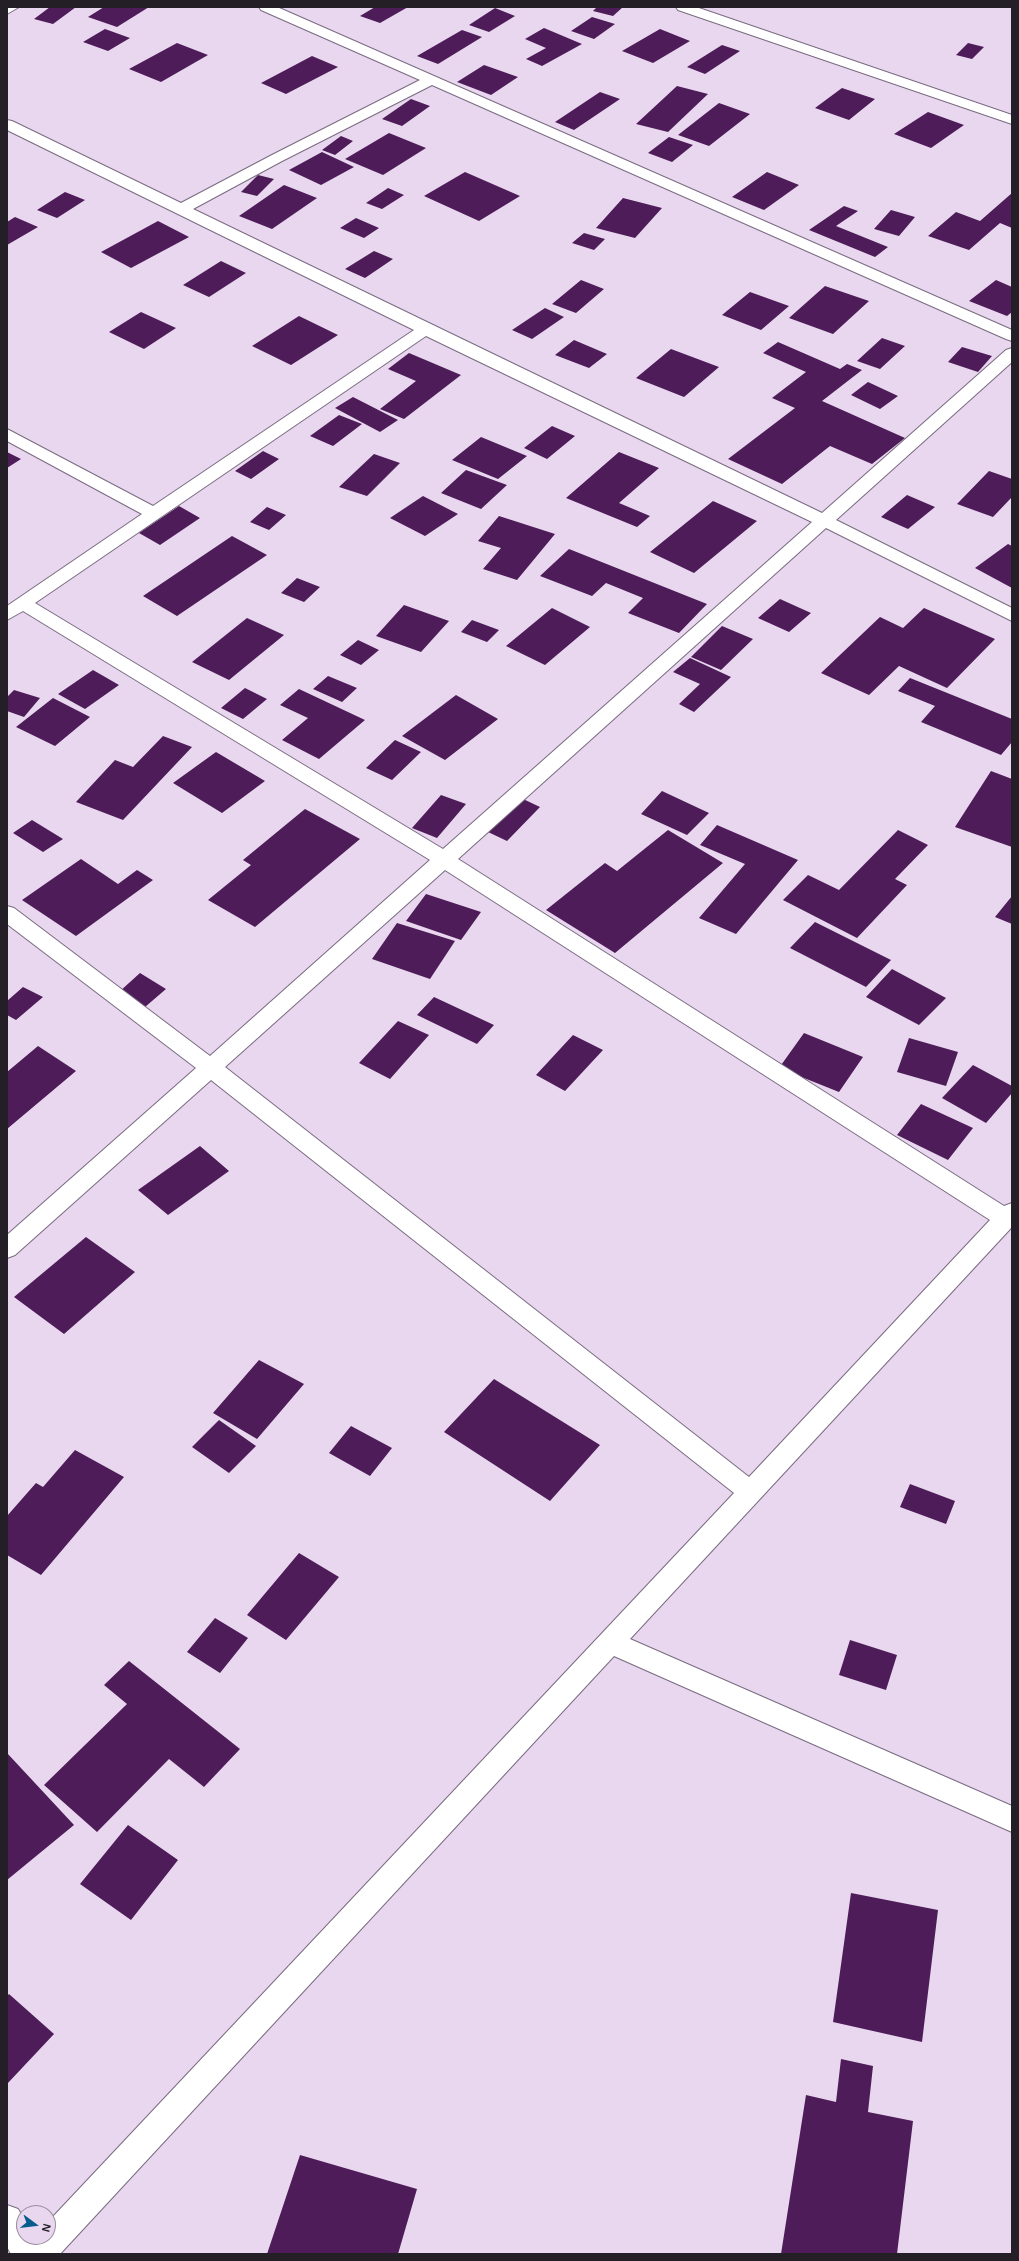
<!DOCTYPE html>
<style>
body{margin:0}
#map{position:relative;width:1019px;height:2261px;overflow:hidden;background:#e8d7ee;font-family:Helvetica,sans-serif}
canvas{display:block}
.frame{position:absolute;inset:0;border:8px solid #241e26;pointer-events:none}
.north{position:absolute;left:16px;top:2205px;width:40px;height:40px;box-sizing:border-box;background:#e8d7ee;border:1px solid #9a8d9e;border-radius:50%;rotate:105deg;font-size:11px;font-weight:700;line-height:16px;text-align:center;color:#241e26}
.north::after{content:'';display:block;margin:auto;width:14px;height:18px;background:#075c8e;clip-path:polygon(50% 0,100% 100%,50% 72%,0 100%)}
</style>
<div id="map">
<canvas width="1019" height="2261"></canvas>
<div class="frame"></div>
<div class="north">N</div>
</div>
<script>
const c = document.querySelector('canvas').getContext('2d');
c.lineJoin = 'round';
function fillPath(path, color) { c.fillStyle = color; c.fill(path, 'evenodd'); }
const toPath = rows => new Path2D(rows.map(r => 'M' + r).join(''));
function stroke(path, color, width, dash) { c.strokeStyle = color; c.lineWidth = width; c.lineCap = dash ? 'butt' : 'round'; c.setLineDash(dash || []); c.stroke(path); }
fillPath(toPath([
 [50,7,76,7,53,24,34,19],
 [104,7,149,7,117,27,88,17],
 [375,7,408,7,380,23,360,16],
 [597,7,623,7,613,16,593,11],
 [495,8,515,16,489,32,469,25],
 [592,17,615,24,594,39,571,31],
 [544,28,582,44,542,66,526,59,546,48,525,39],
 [105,29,130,38,108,51,83,42],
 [660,29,690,41,653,63,622,51],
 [462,30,482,37,438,64,417,56],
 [177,43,208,55,161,82,129,69],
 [968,43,984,47,972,59,956,55],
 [722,45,740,51,705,74,687,67],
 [312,56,338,67,286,94,261,83],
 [484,65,518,77,491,95,457,82],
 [677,86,708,94,668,132,636,124],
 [842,88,875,99,849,120,815,108],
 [600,92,620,99,574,130,555,122],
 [411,99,430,106,402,126,382,119],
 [719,103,750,114,709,146,678,135],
 [928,112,964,125,931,148,894,134],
 [389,133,426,148,383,175,345,159],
 [341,136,353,141,335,155,322,150],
 [669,137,693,145,672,162,648,153],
 [322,152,354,167,321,185,289,170],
 [465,172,520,196,479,221,424,196],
 [767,172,799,185,764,210,732,197],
 [258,175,274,179,257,196,241,192],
 [284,185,317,198,272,229,239,216],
 [388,188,404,195,382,209,366,203],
 [65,192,85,200,57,218,37,210],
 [1012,193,1012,228,1000,223,969,250,928,236,956,212,980,221],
 [623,198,662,208,635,238,596,228],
 [844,206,858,211,836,226,888,247,875,257,809,230],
 [891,210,915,217,899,236,874,229],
 [15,217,38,227,7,245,7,222],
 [356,218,379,228,364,238,340,228],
 [158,221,189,237,131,268,101,252],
 [584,233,605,239,594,250,572,243],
 [374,251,393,259,365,278,345,269],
 [221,261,246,273,209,297,183,285],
 [581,280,604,289,576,313,552,304],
 [996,280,1012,287,1012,312,1007,316,969,301],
 [825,286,869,301,833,334,789,318],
 [750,292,789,306,761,330,722,315],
 [545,308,564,317,532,339,512,330],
 [141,312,176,328,144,349,109,332],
 [299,316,338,335,291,365,252,346],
 [882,338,905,346,880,369,857,361],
 [574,340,607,354,589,368,555,355],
 [778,342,840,369,847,364,862,370,822,401,905,438,872,464,830,446,782,484,728,459,795,408,772,398,806,372,763,353],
 [962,347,992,356,978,372,948,362],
 [671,349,719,367,684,397,636,378],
 [409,353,461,375,404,419,380,409,416,381,388,369],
 [868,382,898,396,880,409,851,395],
 [353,397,398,420,380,432,335,408],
 [339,415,362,424,333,446,310,436],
 [552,426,575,436,547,459,524,448],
 [481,437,527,456,498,479,452,460],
 [263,451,279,459,251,479,235,471],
 [7,452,21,459,7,468],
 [619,452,659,468,619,503,650,516,637,527,566,498],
 [374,454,400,463,367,496,339,487],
 [466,470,507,485,481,509,441,493],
 [989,471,1012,479,1012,497,993,517,957,504],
 [907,495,935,507,908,529,881,517],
 [423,496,458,514,425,536,390,518],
 [713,501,757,521,694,573,650,552],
 [179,506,200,518,160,545,139,533],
 [267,507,286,515,269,530,250,522],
 [499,516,555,534,517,580,483,569,501,548,478,541],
 [232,536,267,555,177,616,143,596],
 [1008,544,1012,546,1012,588,975,568],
 [569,549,707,604,679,633,628,613,643,598,606,583,592,596,540,576],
 [297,578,320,587,304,602,281,593],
 [780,599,811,613,789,632,758,618],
 [404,605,449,621,421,652,376,636],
 [552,608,590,627,545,665,506,646],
 [924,608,995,639,947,688,899,666,869,695,821,673,880,617,903,628],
 [247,618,284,635,229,680,192,662],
 [472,620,499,630,487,642,461,632],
 [722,626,753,639,721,670,691,657],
 [358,640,379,650,361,665,340,655],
 [690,658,731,677,694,712,679,704,700,684,673,672],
 [93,670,119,685,85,709,58,694],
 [328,676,357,688,342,702,313,689],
 [910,678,1012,719,1012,742,1001,755,921,722,935,706,898,691],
 [245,688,267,699,243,719,221,708],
 [299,689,365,720,319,759,282,740,308,718,280,705],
 [14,690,40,698,24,717,7,711,7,697],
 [456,695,498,719,445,760,402,736],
 [53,698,90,717,55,746,16,727],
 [163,736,192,747,123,820,76,802,115,760,133,767],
 [395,740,421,752,392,780,366,768],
 [216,752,265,781,222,813,173,783],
 [991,771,1012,779,1012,847,955,827],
 [662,791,709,813,687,835,641,814],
 [441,795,466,804,437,838,412,828],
 [521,798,540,807,507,841,488,832],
 [305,809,360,839,255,927,208,900,251,865,243,860],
 [32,820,63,839,43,852,13,833],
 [717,825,798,860,736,934,699,918,745,864,700,845],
 [668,830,723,863,615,953,546,910,605,863,617,871],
 [898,830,928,845,895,879,907,885,857,938,783,900,808,875,839,890],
 [81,859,118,884,137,870,153,880,76,936,22,900],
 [426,894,481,912,461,940,406,921],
 [1012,896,1012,924,995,917],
 [815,922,891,960,866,987,790,948],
 [397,923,455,941,430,979,372,959],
 [892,969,946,998,919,1025,866,997],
 [140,973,166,989,145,1007,119,992],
 [23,987,43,997,16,1020,7,1015,7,1001],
 [434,997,494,1025,477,1044,417,1015],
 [398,1021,429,1035,390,1079,359,1063],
 [804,1033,863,1057,839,1092,779,1068],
 [573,1035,603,1050,565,1091,536,1075],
 [909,1038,958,1052,946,1086,897,1072],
 [38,1046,76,1071,7,1129,7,1072],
 [973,1065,1012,1086,1012,1093,986,1123,942,1098],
 [921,1104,973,1128,948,1160,897,1135],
 [200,1146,229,1171,168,1215,138,1190],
 [86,1237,135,1272,64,1334,14,1297],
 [259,1360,304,1384,257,1439,213,1413],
 [494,1379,600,1445,550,1501,444,1432],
 [219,1420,256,1446,229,1473,192,1447],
 [351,1426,392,1448,370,1476,329,1453],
 [75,1450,124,1477,41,1575,7,1555,7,1516,36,1483,43,1487],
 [910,1484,955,1501,946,1524,900,1507],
 [299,1553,339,1577,286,1640,247,1615],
 [215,1618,248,1638,220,1673,187,1652],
 [850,1640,897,1655,886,1690,839,1675],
 [129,1661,240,1749,204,1787,169,1759,97,1832,44,1785,127,1704,104,1685],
 [7,1753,74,1825,7,1880],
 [128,1825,178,1860,131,1920,80,1884],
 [851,1893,938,1910,922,2042,833,2022],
 [9,1994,54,2034,7,2084,7,1996],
 [841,2059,873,2066,868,2112,913,2121,897,2254,781,2254,806,2095,836,2102],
 [300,2155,417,2189,398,2254,267,2254]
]), '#4e1c59');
const minor = toPath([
 [7,7,19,7,7,14,7,7],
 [259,7,277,7,1012,330,1012,341,1006,339,432,85,282,161,193,209,822,513,1006,350,1012,348,1012,362,836,520,1012,608,1012,621,826,528,458,859,1004,1206,1012,1203,1012,1227,630,1639,1012,1806,1012,1832,614,1656,60,2254,11,2254,7,2247,7,2205,18,2209,24,2219,24,2237,48,2237,48,2222,734,1493,211,1080,15,1255,7,1258,7,1235,196,1068,7,924,7,906,14,908,210,1056,430,860,23,611,7,620,7,606,142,514,7,441,7,429,153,506,414,330,7,130,7,120,12,121,181,203,272,155,420,80,261,10,259,7],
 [426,336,812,522,443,849,35,603,426,336],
 [445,870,990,1220,749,1477,225,1067,445,870],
 [676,7,696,7,1012,115,1012,124,678,10,676,7]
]);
stroke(minor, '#796b80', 2);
fillPath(minor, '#fff');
</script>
